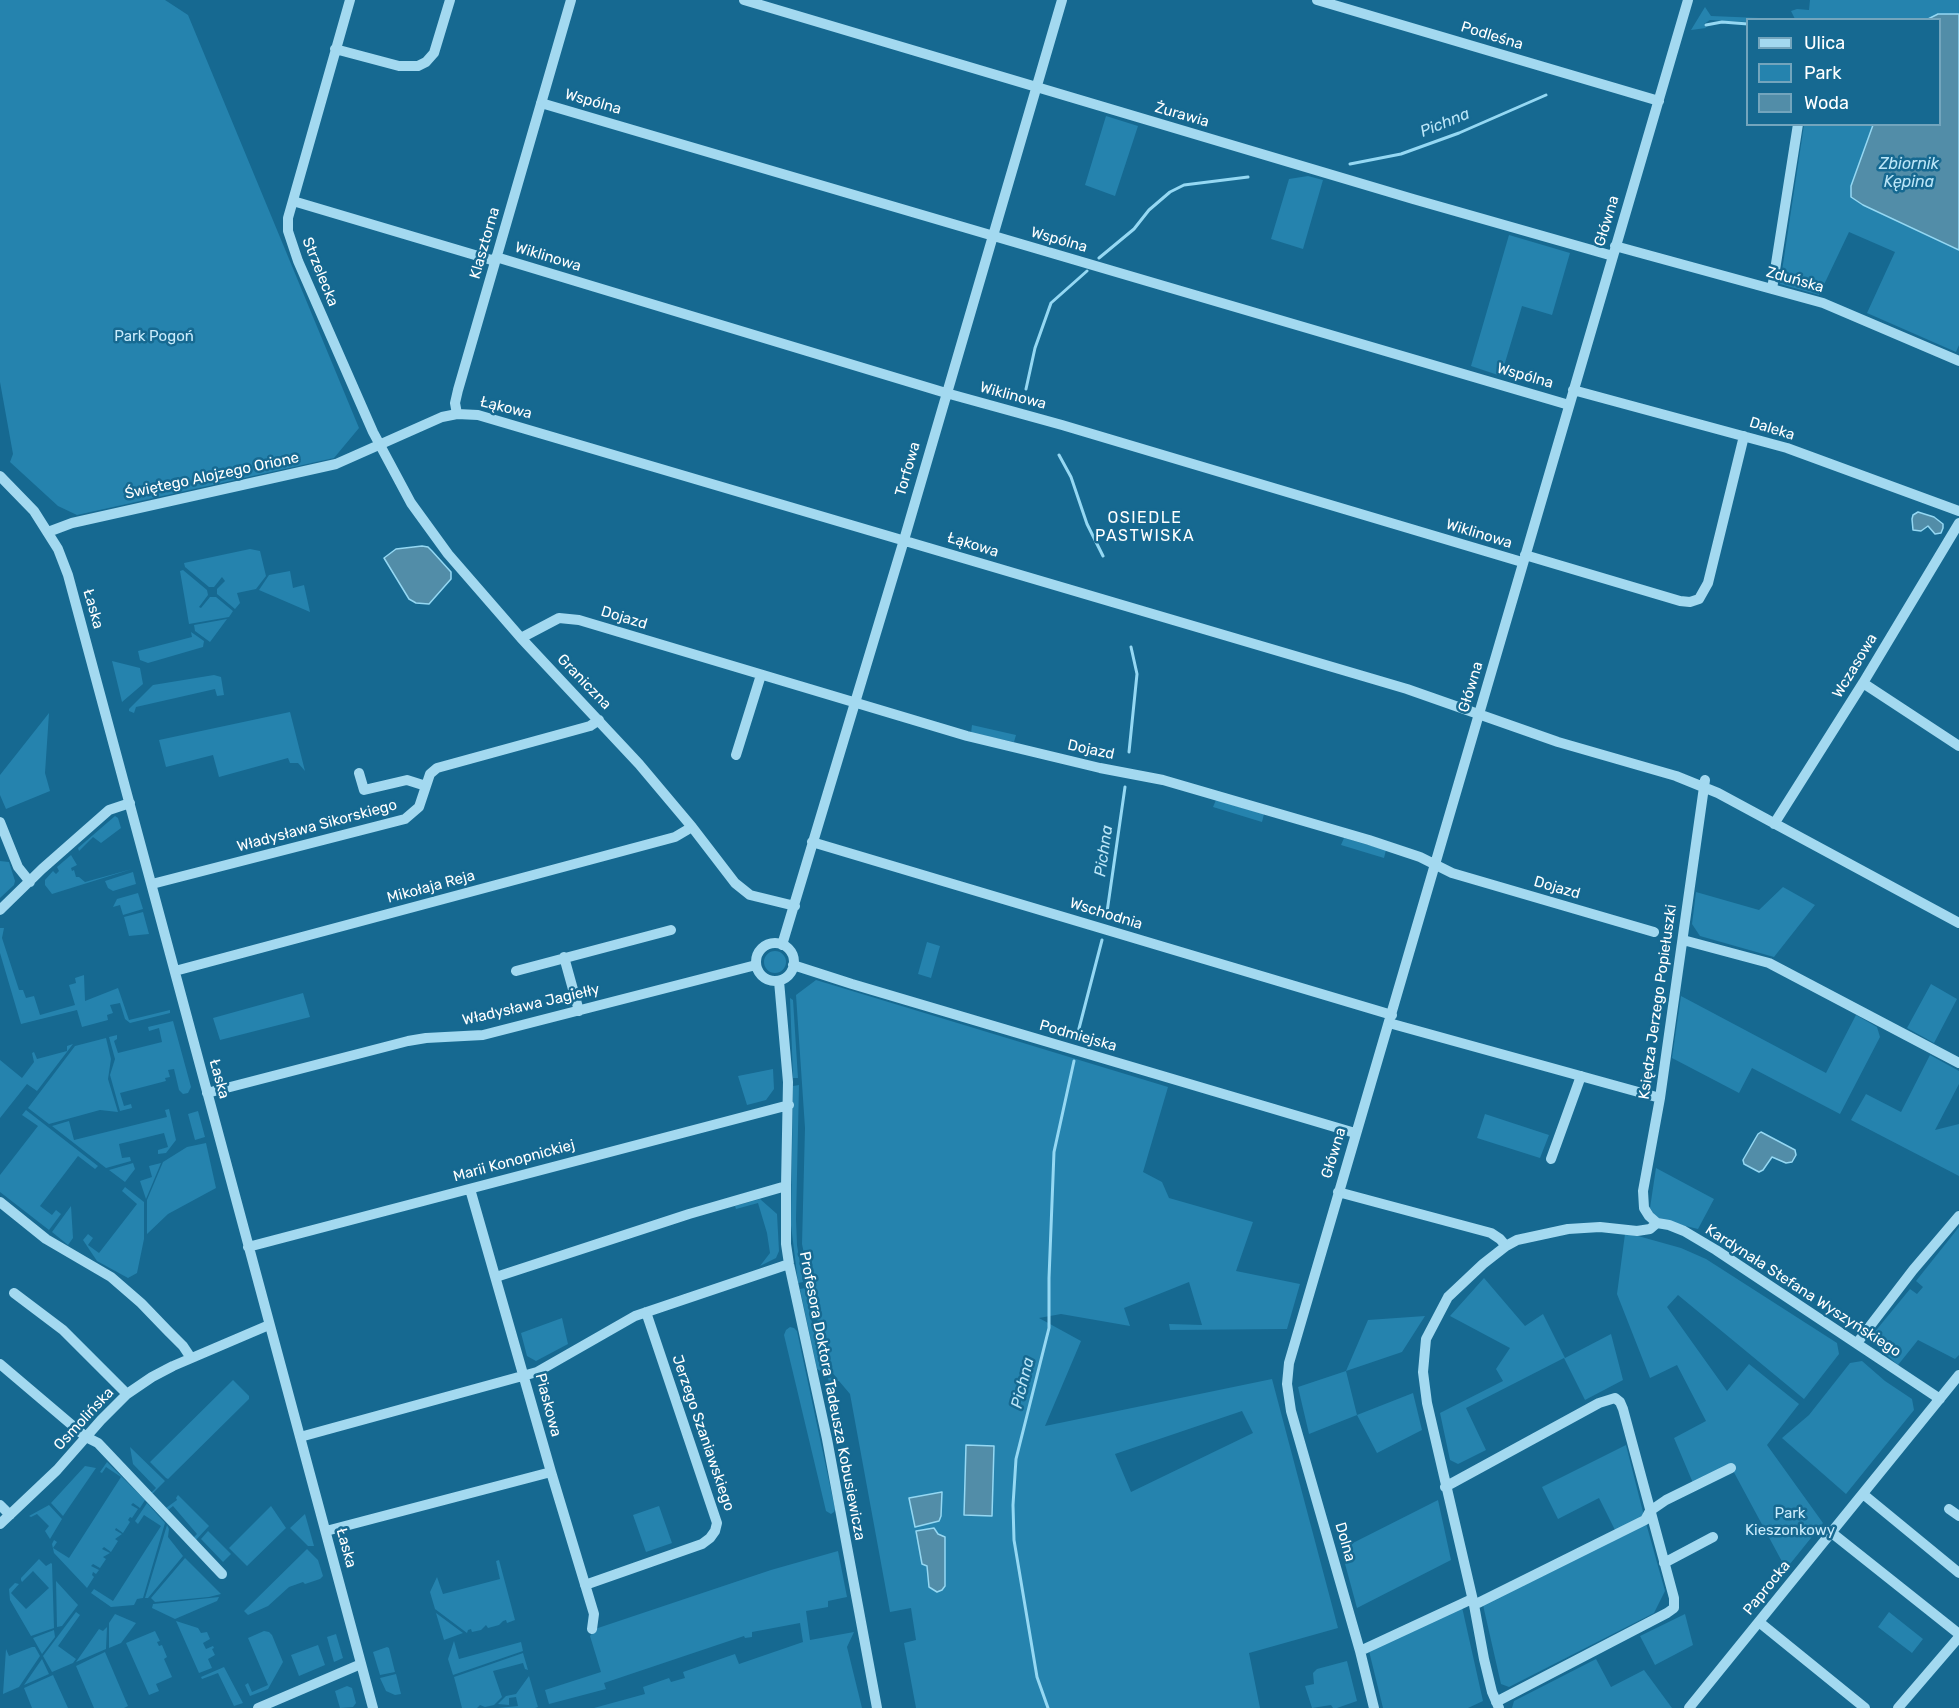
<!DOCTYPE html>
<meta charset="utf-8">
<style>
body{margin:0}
#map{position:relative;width:1959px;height:1708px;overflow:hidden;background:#166991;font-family:Rubik,sans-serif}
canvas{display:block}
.legend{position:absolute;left:1746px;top:18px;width:195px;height:108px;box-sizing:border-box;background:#166991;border:2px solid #73a5bd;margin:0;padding:8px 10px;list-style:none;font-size:18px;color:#fff}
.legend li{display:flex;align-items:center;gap:12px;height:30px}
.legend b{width:30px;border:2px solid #73a5bd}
</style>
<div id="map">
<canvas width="1959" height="1708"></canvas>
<ul class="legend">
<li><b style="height:8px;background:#a3d9f0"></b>Ulica</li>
<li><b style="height:16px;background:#2583ae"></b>Park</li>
<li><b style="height:16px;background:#528da8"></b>Woda</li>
</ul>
</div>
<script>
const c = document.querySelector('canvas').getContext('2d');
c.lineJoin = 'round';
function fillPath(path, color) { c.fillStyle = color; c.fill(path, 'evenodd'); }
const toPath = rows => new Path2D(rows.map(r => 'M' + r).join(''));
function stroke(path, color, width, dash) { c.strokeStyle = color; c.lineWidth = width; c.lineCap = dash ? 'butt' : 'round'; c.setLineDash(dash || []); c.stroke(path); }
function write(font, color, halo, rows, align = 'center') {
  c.font = font + ' Rubik,sans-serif'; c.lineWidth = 5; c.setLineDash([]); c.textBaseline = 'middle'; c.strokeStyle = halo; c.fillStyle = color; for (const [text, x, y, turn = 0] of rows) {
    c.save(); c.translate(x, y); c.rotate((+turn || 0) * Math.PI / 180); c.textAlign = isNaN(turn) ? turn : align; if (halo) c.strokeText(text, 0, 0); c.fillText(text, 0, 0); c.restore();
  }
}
fillPath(toPath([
 [0,0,165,0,188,15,359,428,334,458,77,515,58,506,10,462,13,454,0,382],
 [1810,0,1959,0,1959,14,1938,14,1928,19,1795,19,1791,11,1797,9,1809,10],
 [1705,7,1711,16,1784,19,1748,20,1747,22,1710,20,1704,24,1706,28,1691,30],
 [1106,116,1138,126,1115,196,1085,185],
 [1804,125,1873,125,1851,186,1863,205,1959,250,1959,345,1956,352,1867,313,1895,252,1849,232,1819,295,1780,284],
 [1308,176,1323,180,1303,249,1271,239,1289,179],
 [1509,235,1570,253,1552,315,1522,306,1501,376,1471,366],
 [250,549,260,551,266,576,256,589,237,593,240,603,235,609,217,594,217,589,225,581,222,577,214,587,209,587,185,567,184,563],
 [183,570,207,590,208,595,199,607,201,608,210,597,216,597,233,611,229,617,189,624,180,571],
 [290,571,293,588,304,585,310,612,259,590,269,575],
 [227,619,210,642,195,631,194,625],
 [191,632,204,641,203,647,148,663,140,660,138,651,192,637],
 [112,661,140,668,143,684,122,702],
 [214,675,221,677,224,695,217,696,215,689,136,707,134,713,129,711,129,709,153,685],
 [290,712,305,771,298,763,290,763,288,758,219,777,213,755,166,767,159,740],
 [49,713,45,773,50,791,6,809,0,795,0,775],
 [972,725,1016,735,1014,742,971,733],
 [1216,800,1264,814,1262,822,1213,807],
 [115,816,118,818,121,828,101,843,93,837,79,851,78,848],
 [1344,838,1386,850,1384,858,1341,845],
 [71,855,77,865,71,868,72,871,74,870,76,877,79,877,85,882,132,869,52,894,45,885,45,880,53,871,56,874,59,871,57,867],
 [0,861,9,862,15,881,14,885,0,898],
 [133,872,136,884,113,891,108,888,105,881],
 [1783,887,1815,905,1774,957,1700,936,1692,924,1696,892,1759,910],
 [138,893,143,909,123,915,120,905,113,907,117,899],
 [143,912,149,934,129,936,124,917],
 [0,928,4,928,2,938,19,990,23,990,26,998,34,996,40,1015,75,1005,69,985,76,983,75,978,84,975,85,1001,118,988,129,1020,170,1010,170,1013,130,1023,125,1019,120,1003,110,1005,113,1013,107,1015,108,1020,82,1027,77,1010,21,1024,0,953],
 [927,942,940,946,931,978,918,974],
 '764 962a11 11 0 1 1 22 0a11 11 0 1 1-22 0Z',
 [816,980,1168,1087,1143,1172,1162,1182,1169,1198,1253,1222,1236,1271,1300,1284,1287,1329,1170,1330,1169,1324,1202,1325,1189,1282,1124,1308,1130,1326,1061,1314,1039,1318,1081,1341,1045,1426,1272,1379,1338,1628,1249,1653,1260,1708,916,1708,904,1643,916,1640,911,1608,890,1612,850,1394,839,1381,833,1382,836,1397,832,1397,828,1378,836,1377,827,1367,802,1244,805,1128,796,995],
 [1242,1411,1253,1433,1131,1492,1115,1454],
 [1931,984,1957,999,1934,1043,1907,1028],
 [303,993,310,1017,220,1040,213,1018],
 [1681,996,1826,1073,1856,1015,1877,1027,1880,1037,1840,1114,1752,1068,1739,1093,1672,1058],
 [790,998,793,1000,798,1078,793,1078],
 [173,1021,191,1087,188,1093,183,1094,179,1090,174,1069,168,1070,170,1077,165,1078,166,1081,120,1093,124,1106,131,1104,132,1108,120,1111,110,1075,115,1059,109,1037,117,1035,117,1039,114,1041,118,1053,162,1042,159,1028,149,1031,148,1027],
 [106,1038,111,1059,108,1079,118,1112,100,1110,49,1124,28,1108,75,1046],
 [73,1044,37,1091,27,1084,0,1118,0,1060,22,1078,34,1062,32,1053,34,1052,37,1059,67,1051,67,1046],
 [1930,1055,1959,1071,1959,1084,1935,1130,1959,1124,1959,1176,1851,1120,1866,1094,1901,1112],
 [773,1069,774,1089,766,1100,747,1105,738,1076],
 [799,1085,796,1219,797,1245,803,1282,798,1283,791,1225,793,1086],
 [169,1109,176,1140,166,1153,158,1154,158,1150,168,1147,164,1133,119,1144,122,1158,130,1157,131,1161,106,1168,52,1126,69,1121,74,1140,167,1117,165,1110],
 [26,1110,98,1166,95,1169,78,1156,40,1206,52,1215,56,1210,61,1214,49,1230,0,1192,0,1175,38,1126,22,1115],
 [198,1111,205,1137,195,1140,188,1114],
 [1485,1114,1549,1135,1540,1158,1477,1138],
 [206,1143,216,1188,168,1214,147,1234,147,1200,163,1162,187,1147],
 [133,1163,135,1169,125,1182,109,1170],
 [161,1163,146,1199,140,1181,152,1177,149,1166],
 [1656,1168,1714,1199,1698,1229,1657,1219,1650,1208],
 [125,1187,144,1202,144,1239,137,1273,128,1278,97,1261,83,1240,88,1234,93,1238,88,1245,99,1253,137,1204,122,1191],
 [760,1199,777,1214,779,1251,776,1258,760,1266,770,1253,767,1233,758,1203,736,1209,735,1206],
 [71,1206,73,1238,68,1245,52,1232],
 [1959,1227,1959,1355,1955,1359,1918,1340,1898,1365,1874,1344,1873,1334,1910,1289,1917,1294,1923,1287,1916,1281],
 [1625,1234,1638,1236,1681,1248,1706,1259,1837,1343,1839,1354,1804,1399,1678,1295,1667,1307,1727,1391,1749,1364,1799,1404,1767,1445,1823,1523,1786,1569,1730,1465,1693,1483,1674,1438,1706,1421,1677,1365,1650,1378,1617,1294],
 [1484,1278,1525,1326,1543,1314,1565,1358,1611,1334,1623,1380,1585,1400,1564,1358,1466,1408,1486,1450,1458,1464,1450,1460,1440,1413,1503,1381,1496,1369,1510,1348,1450,1316],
 [805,1288,822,1372,817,1369,800,1289],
 [1425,1316,1402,1352,1346,1371,1357,1415,1413,1393,1422,1430,1377,1453,1357,1415,1309,1434,1298,1387,1346,1371,1368,1320],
 [562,1318,568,1344,536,1361,527,1356,521,1333],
 [790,1327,794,1328,797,1331,835,1509,834,1512,831,1514,826,1511,784,1335,786,1330],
 [1862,1361,1885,1381,1912,1399,1914,1410,1846,1494,1782,1438,1809,1415,1850,1363],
 [233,1380,249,1396,249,1399,168,1479,166,1478,150,1462],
 [1626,1445,1644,1516,1615,1530,1599,1498,1558,1519,1542,1487],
 [130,1447,165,1481,153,1493,151,1493,156,1488,133,1464],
 [107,1462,145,1500,140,1508,133,1503,131,1505,138,1509,132,1518,130,1517,128,1520,130,1522,123,1533,116,1528,115,1530,122,1534,115,1539,118,1541,111,1552,104,1547,102,1549,110,1553,103,1557,106,1559,100,1568,93,1564,91,1566,99,1570,96,1574,93,1572,92,1575,94,1577,87,1588,54,1553,52,1544,54,1540,57,1542,53,1548,69,1558,121,1477,106,1467,102,1473,100,1472],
 [85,1466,96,1468,63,1516,51,1503],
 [178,1495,209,1526,194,1542,192,1539,197,1534,173,1506,168,1510,166,1508,177,1500,176,1498],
 [1438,1500,1451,1560,1357,1608,1341,1549],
 [147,1503,165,1523,143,1598,137,1599,134,1605,111,1607,91,1593,94,1589,113,1601,161,1526,144,1515,138,1524,135,1521],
 [49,1505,62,1519,50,1539,45,1531,49,1526,37,1514,31,1517,29,1516],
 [271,1506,286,1528,247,1566,229,1548],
 [659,1506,672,1543,646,1552,633,1515],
 [305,1514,314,1546,308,1546,290,1528],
 [1646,1523,1665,1591,1654,1613,1509,1687,1501,1684,1483,1605],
 [167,1525,169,1529,168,1537,183,1556,148,1598,145,1598],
 [208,1531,231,1554,223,1562,201,1539],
 [307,1549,318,1560,323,1576,320,1579,305,1584,303,1582,289,1587,268,1606,248,1615,244,1611],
 [838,1551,847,1597,828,1601,828,1607,806,1611,810,1640,854,1632,847,1647,862,1708,594,1708,645,1694,643,1687,669,1678,671,1682,685,1678,683,1672,735,1654,739,1664,803,1642,800,1623,752,1632,752,1637,745,1638,744,1636,604,1683,606,1689,549,1704,545,1690,601,1672,590,1636,595,1629,771,1570],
 [185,1558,221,1594,209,1597,155,1602,151,1598],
 [39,1559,46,1566,51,1563,52,1564,54,1628,31,1636,10,1600,9,1589,15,1583,19,1584,11,1593,26,1609,49,1588,33,1571,22,1582,21,1580,21,1578],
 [499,1560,515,1620,507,1623,506,1620,503,1621,499,1625,488,1628,486,1625,481,1630,472,1632,471,1629,468,1630,467,1633,435,1609,430,1592,437,1577,443,1594,500,1579,496,1561],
 [56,1581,78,1605,62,1626,57,1627],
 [219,1597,217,1601,175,1619,152,1608,153,1604],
 [1462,1607,1483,1701,1468,1708,1383,1708,1369,1651],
 [76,1612,80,1615,58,1646,76,1659,73,1663,52,1672,43,1656],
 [1889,1612,1923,1639,1912,1653,1878,1627],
 [436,1613,463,1633,444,1640],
 [115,1614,136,1623,121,1643,109,1648,109,1623],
 [1685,1614,1693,1645,1655,1665,1640,1636],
 [176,1621,198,1628,201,1633,207,1632,210,1639,203,1643,206,1649,213,1646,214,1648,212,1649,215,1655,208,1659,212,1668,199,1673],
 [107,1627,106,1649,76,1662,99,1629,103,1631],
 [54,1630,55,1637,42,1654,33,1638],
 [155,1631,160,1641,157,1642,159,1646,162,1645,167,1657,164,1659,172,1677,156,1684,159,1691,149,1695,126,1643],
 [264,1631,269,1632,272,1635,283,1662,268,1689,250,1696,245,1685,248,1683,252,1692,268,1685,248,1638],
 [336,1634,343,1658,334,1662,327,1637],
 [454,1641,459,1659,521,1642,523,1651,453,1675,448,1659],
 [318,1645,325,1665,299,1676,291,1655],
 [32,1647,35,1647,40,1656,19,1687,3,1694,6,1649,9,1656],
 [387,1647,389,1648,395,1672,380,1675,373,1652],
 [105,1652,128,1706,124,1708,94,1708,76,1666],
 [523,1653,528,1670,525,1669,523,1663,493,1671,502,1697,494,1705,485,1707,480,1705,477,1708,462,1708,454,1677],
 [42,1659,49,1674,24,1685],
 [1596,1659,1611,1687,1644,1670,1672,1708,1512,1708,1514,1701],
 [1347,1661,1357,1701,1337,1708,1333,1708,1331,1705,1312,1708,1305,1686,1314,1684,1313,1673,1317,1669],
 [224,1667,243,1703,234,1706,218,1673,202,1679,201,1677],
 [396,1674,401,1694,395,1695,386,1691,380,1678],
 [53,1675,68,1708,32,1708,24,1688],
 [529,1676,538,1707,535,1708,498,1708,518,1706,516,1697,509,1698,509,1705,498,1704,506,1696,516,1694],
 [347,1686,352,1688,356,1703,353,1707,340,1708,335,1691]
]), '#2583ae');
const water = toPath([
 [1938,14,1959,14,1959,250,1863,205,1851,197,1851,186,1873,125,1940,124,1940,20,1928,19,1938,14],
 [1918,512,1934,517,1943,524,1943,528,1941,533,1935,534,1928,526,1921,531,1913,530,1912,519,1913,515,1918,512],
 [422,546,428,547,432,551,451,572,451,579,429,604,416,603,409,599,384,558,396,549,422,546],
 [1761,1132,1795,1150,1796,1155,1792,1162,1786,1163,1772,1157,1763,1170,1759,1172,1744,1164,1743,1160,1758,1134,1761,1132],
 [966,1445,994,1446,992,1516,964,1515,966,1445],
 [942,1492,941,1516,939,1521,915,1527,909,1498,942,1492],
 [934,1528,938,1534,945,1537,945,1586,942,1590,937,1592,929,1587,927,1566,922,1564,916,1531,934,1528]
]);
fillPath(water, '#528da8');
stroke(water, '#95d8f3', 1.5);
stroke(toPath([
 [1706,25,1722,22,1748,24],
 [1350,164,1401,154,1459,133,1546,95],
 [1099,258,1134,229,1149,210,1170,192,1184,185,1248,177],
 [1026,389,1035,348,1051,303,1087,271],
 [1059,455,1071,477,1087,524,1103,556],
 [1129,752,1137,674,1131,647],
 [1106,919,1125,787],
 [1076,1040,1102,940],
 [1048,1708,1037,1677,1014,1540,1013,1505,1016,1459,1049,1328,1049,1278,1054,1152,1074,1061]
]), '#95d8f3', 3);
stroke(toPath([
 [350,0,288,218,288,231,298,261,373,432,411,503,448,554,521,638,639,764,692,827,735,883,750,895,795,906],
 [744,0,1413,199,1613,256],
 [1317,0,1659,101],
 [335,49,399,66,418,66,426,62,434,53,450,0],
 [541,103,1569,405],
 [293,201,495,261],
 [1615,246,1823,303,1959,361],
 [496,257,946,393,1062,425,1522,562],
 [1772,289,1798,124],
 [1573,390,1787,448,1959,511],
 [457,414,455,403,458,390,571,0],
 [0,476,34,511,58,549,68,575,373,1708],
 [48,532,72,523,336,464,442,417,457,414,478,415,1407,689,1558,742,1676,776,1718,793,1959,923],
 [1525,555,1680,601,1690,602,1699,599,1708,583,1744,436],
 [521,638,559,618,579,620,967,736,1100,768,1163,780,1369,840,1420,857,1452,873,1654,932],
 [1863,683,1959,746],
 [736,755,761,675],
 [359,773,364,790,407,780,426,786],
 [0,822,18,867,30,882],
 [1774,824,1863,683,1959,523],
 [812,842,1392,1015],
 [152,884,405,819,419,807,430,774,437,768,590,726,599,720],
 [0,910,42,869,109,810,130,803],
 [1683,940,1769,963,1959,1063],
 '756 962a19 19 0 1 1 38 0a19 19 0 1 1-38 0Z',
 [782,945,904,540,1062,0],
 [564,957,579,1011],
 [793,965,852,984,1355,1133],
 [175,971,675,837,692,827],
 [516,971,671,930],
 [779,981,788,1082,786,1186,786,1244,789,1264,827,1439,877,1708],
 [1389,1023,1660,1098],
 [207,1093,408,1041,426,1038,483,1035,756,965],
 [1551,1159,1581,1076],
 [470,1189,551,1472,594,1614,592,1629],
 [1338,1192,1491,1233,1500,1239,1506,1246],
 [0,1202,46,1239,111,1277,141,1303,168,1331,183,1346,191,1358],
 [1657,1223,1649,1216,1644,1208,1643,1191,1660,1098,1705,780],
 [248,1247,789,1105],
 [496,1277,689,1214,786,1186],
 [14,1293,63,1330,127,1394],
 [1857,1343,1913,1270,1959,1216],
 [0,1364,86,1437,98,1443,222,1574],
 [300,1437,537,1372,635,1316,789,1264],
 [1445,1487,1599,1403,1615,1398,1620,1402,1623,1409,1674,1598,1674,1608,1667,1613,1496,1702],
 [1863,1494,1959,1573],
 [0,1505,10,1515],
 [1949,1509,1959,1516],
 [0,1524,57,1470,101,1420,127,1394,152,1377,173,1366,269,1325],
 [326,1531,551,1472],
 [1832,1533,1959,1634],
 [1664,1563,1713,1537],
 [585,1585,702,1544,710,1538,715,1531,717,1523,646,1312],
 [1474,1605,1645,1520,1650,1511,1666,1500,1731,1468],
 [1759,1622,1865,1708],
 [1360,1651,1472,1599],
 [258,1708,361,1664],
 [1374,1708,1360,1651,1291,1411,1287,1384,1289,1363,1688,0],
 [1499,1708,1492,1692,1484,1659,1474,1605,1427,1403,1423,1372,1426,1339,1448,1297,1483,1264,1506,1246,1517,1240,1568,1229,1600,1227,1637,1231,1650,1229,1657,1223,1669,1225,1684,1231,1716,1250,1940,1399],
 [1689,1708,1959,1375],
 [1898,1708,1959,1637]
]), '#a3d9f0', 10);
write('15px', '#fff', '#166991', [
 ["Podleśna",1492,36,17],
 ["Wspólna",593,102,16],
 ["Żurawia",1182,115,16],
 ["Główna",1607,221,-73],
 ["Wspólna",1059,240,16],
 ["Klasztorna",485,243,-74],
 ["Wiklinowa",548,257,17],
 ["Strzelecka",320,272,68],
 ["Zduńska",1795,280,16],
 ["Wspólna",1525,376,16],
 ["Wiklinowa",1013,396,15],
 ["Łąkowa",506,408,14],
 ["Daleka",1772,429,17],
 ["Torfowa",908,469,-74],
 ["Świętego Alojzego Orione",212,476,-12],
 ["Wiklinowa",1479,534,17],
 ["Łąkowa",973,545,17],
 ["Łaska",93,609,74],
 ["Dojazd",624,618,17],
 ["Wczasowa",1855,666,-59],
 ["Graniczna",584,682,46],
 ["Główna",1471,687,-73],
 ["Dojazd",1091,750,12],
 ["Władysława Sikorskiego",317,826,-15],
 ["Mikołaja Reja",431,887,-15],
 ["Dojazd",1557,888,16],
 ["Wschodnia",1106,914,17],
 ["Księdza Jerzego Popiełuszki",1658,1002,-82],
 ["Władysława Jagiełły",531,1005,-13],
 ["Podmiejska",1078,1036,16],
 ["Łaska",219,1079,75],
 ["Główna",1334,1153,-73],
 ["Marii Konopnickiej",514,1161,-15],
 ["Kardynała Stefana Wyszyńskiego",1803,1291,33],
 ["Profesora Doktora Tadeusza Kobusiewicza",832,1396,79],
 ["Piaskowa",548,1405,75],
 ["Osmolińska",84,1419,-47],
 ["Jerzego Szaniawskiego",703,1433,71],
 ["Dolna",1345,1542,74],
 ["Łaska",346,1548,75],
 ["Paprocka",1767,1588,-51]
]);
write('15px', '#caecfc', '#166991', [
 ["Park Pogoń",154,337],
 ["Park",1790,1514],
 ["Kieszonkowy",1790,1531]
]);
write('italic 16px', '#bbe6f8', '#166991', [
 ["Pichna",1445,123,-22],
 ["Zbiornik",1909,164],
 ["Kępina",1909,182],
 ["Pichna",1104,851,-82],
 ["Pichna",1023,1383,-76]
]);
c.letterSpacing = '1.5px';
write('16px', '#fff', '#166991', [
 ["OSIEDLE",1145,518],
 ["PASTWISKA",1145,536]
]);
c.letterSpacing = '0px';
</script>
